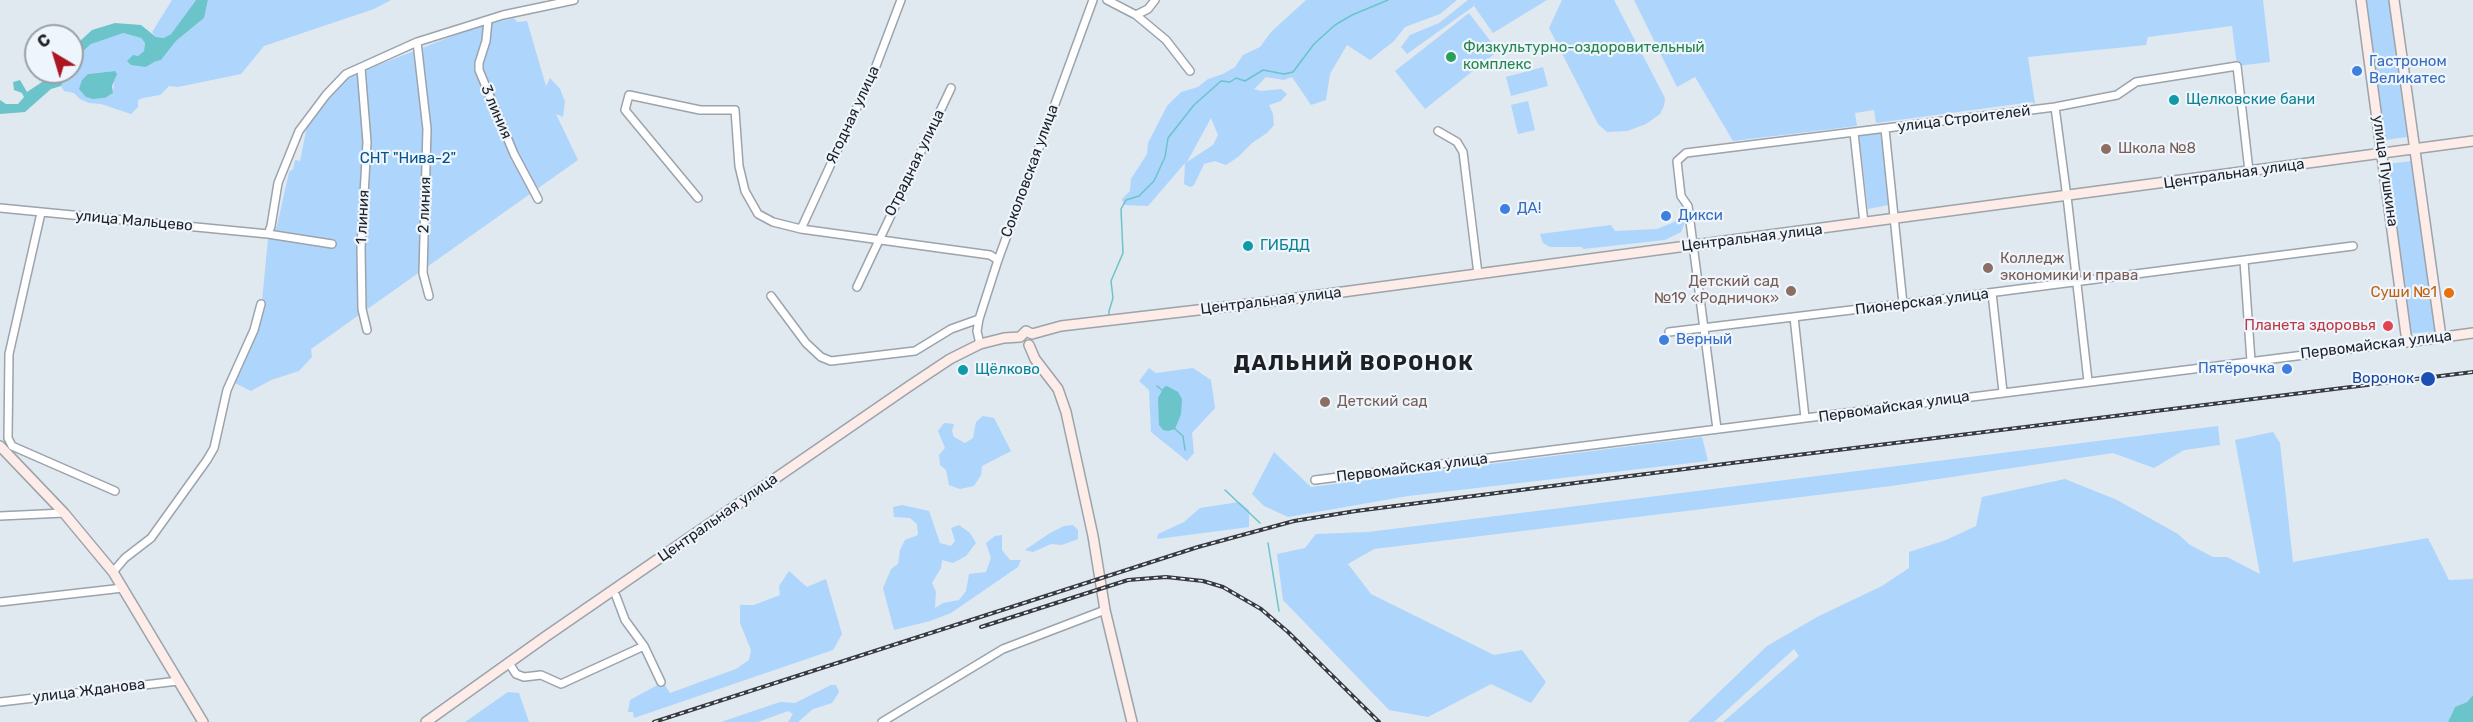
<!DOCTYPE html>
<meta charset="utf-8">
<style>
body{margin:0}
#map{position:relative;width:2473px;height:722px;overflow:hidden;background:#e0e8f0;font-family:Rubik,sans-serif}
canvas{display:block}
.north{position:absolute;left:24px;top:24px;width:60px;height:60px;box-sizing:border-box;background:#eef5fd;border:2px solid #9ba0a6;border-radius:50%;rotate:322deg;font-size:16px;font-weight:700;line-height:24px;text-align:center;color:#1e2124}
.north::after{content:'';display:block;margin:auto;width:21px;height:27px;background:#ab1621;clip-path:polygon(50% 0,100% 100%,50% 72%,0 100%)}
</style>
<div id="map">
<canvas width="2473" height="722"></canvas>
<div class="north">С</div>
</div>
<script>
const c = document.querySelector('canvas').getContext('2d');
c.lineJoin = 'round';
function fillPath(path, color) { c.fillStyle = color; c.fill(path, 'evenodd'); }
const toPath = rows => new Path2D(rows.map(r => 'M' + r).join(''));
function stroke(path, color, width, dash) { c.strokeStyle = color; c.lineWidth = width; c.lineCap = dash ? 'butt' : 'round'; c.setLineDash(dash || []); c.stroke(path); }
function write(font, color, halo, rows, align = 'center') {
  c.font = font + ' Rubik,sans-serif'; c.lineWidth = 4.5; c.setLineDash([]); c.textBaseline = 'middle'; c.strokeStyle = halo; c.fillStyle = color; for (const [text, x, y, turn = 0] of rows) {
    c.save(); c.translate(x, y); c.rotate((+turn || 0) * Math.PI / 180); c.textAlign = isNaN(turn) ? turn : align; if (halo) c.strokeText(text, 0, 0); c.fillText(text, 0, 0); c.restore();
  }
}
fillPath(toPath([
 [172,0,196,0,171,34,164,38,156,37,152,32],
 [208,0,391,0,374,9,264,46,241,74,178,87,169,86,160,95,143,98,138,100,138,107,131,114,101,104,89,103,80,99,74,93,64,91,61,86,68,72,72,72,72,66,80,54,91,44,106,37,123,33,141,38,145,43,144,51,138,56,145,67,154,62,161,60,176,41,204,18],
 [115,71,113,93,105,98,93,99,88,74],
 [1306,0,1457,0,1440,14,1405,27,1394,41,1370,60,1347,45,1330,74,1326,100,1311,105,1292,77,1284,80,1266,77,1254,89,1261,91,1281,89,1287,94,1281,101,1269,105,1273,114,1274,125,1267,133,1252,143,1238,157,1226,165,1215,161,1204,164,1194,185,1190,187,1184,184,1185,163,1148,206,1124,205,1122,199,1130,191,1131,179,1147,154,1148,143,1167,106,1181,92,1198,87,1208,79,1223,74,1235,67,1243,55,1260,47,1271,32],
 [1211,118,1218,135,1213,145,1187,162],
 [1468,0,1547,0,1493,33,1474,6,1407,54,1401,47,1410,35,1439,23],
 [1562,0,1614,0,1665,98,1664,106,1660,114,1646,124,1627,131,1607,132,1598,124,1549,28],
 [1634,0,2263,0,2270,62,2237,66,2232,26,2148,37,2146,45,2028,57,2035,104,2032,102,1876,123,1874,110,1855,113,1857,126,1733,141,1695,77,1677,87],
 [2366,0,2389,0,2407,137,2385,140],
 [1469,13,1498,51,1425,109,1395,71],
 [514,18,517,22,527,21,546,86,550,78,560,89,565,102,563,117,556,114,578,160,311,349,312,357,299,371,271,380,251,391,235,383,264,303,262,301,268,239,277,226,289,172,293,169,295,160,300,161,307,126,347,77,476,27],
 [1543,67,1548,86,1511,96,1506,77],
 [1528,101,1535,130,1518,134,1511,105],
 [1881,133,1888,205,1868,209,1859,136],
 [2412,161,2436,331,2408,334,2386,164],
 [1685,206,1686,220,1681,232,1665,240,1583,249,1582,247,1550,247,1543,243,1540,234,1611,225,1615,231,1657,229,1679,220,1678,207],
 [1149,368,1156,373,1193,368,1211,380,1215,408,1192,433,1194,453,1187,461,1151,432,1149,390,1139,381],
 [983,416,994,418,1011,451,982,466,981,475,974,486,960,489,949,485,946,470,940,465,939,455,945,448,938,431,944,423,954,424,952,431,954,437,965,443,973,438,976,422],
 [2218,426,2220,445,2184,450,2154,468,2113,453,1891,486,1374,549,1348,564,1371,594,1494,655,1522,650,1546,682,1531,703,1491,684,1428,717,1389,710,1283,600,1277,554,1305,548,1316,534,1368,532],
 [2273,432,2280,443,2293,562,2428,538,2449,580,2473,579,2473,695,2467,702,2455,707,2448,722,1723,722,1799,656,1794,649,1714,722,1688,722,1767,646,1817,617,1882,586,1909,568,1909,552,1946,540,1976,526,1982,497,2065,479,2117,500,2178,534,2190,545,2213,557,2227,557,2260,574,2235,440],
 [1702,437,1708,461,1408,496,1288,517,1264,506,1252,494,1274,452,1311,487],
 [1239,502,1249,510,1249,527,1157,539,1158,534,1184,522,1200,508],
 [902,505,929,511,940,543,951,546,955,541,951,528,959,525,970,533,976,543,966,556,953,563,942,560,941,568,932,583,936,592,935,608,943,603,959,600,966,591,969,574,986,572,991,558,986,543,995,536,1002,535,1002,550,1010,560,1021,560,1018,567,951,613,930,621,894,630,883,588,891,569,898,564,900,550,905,540,918,535,917,524,910,518,894,517,893,507],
 [1073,525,1078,530,1078,539,1062,545,1051,544,1033,552,1025,550,1050,533,1064,526],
 [789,571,807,587,826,579,842,634,833,650,634,718,633,712,628,712,630,700,663,682,670,693,736,669,749,660,751,650,740,623,740,605,754,605,780,595,779,586],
 [831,685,836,685,839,692,832,703,813,709,798,722,788,722,793,714,788,711,758,722,721,722,780,702,795,703],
 [508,692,519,693,529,722,465,722]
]), '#aed5fc');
fillPath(toPath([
 [196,0,208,0,204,18,176,41,161,60,154,62,146,67,131,65,127,61,133,55,138,56,144,51,145,43,141,38,123,33,91,44,80,54,72,66,74,48,72,40,78,43,92,30,115,23,141,25,156,37,164,38,171,34],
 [115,71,117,74,112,86,113,93,105,98,93,99,86,97,79,89,82,80,88,74],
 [57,72,68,72,61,86,51,89,25,112,0,114,0,100,6,104,18,104,24,97,22,93,14,90,13,82,20,80,27,92],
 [1167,386,1178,392,1182,399,1181,414,1175,429,1168,431,1163,430,1159,425,1158,398,1164,387],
 [2473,695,2473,722,2448,722,2455,707,2467,702]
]), '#6bc4ca');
stroke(toPath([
 [1109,317,1109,311,1113,298,1111,281,1123,253,1121,209,1126,200,1139,196,1154,181,1165,157,1168,138,1194,105,1221,81,1230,82,1236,78,1245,81,1263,70,1284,74,1293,72,1314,44,1335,25,1352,15,1388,0],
 [1157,386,1162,390],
 [1175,429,1183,436,1185,450],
 [1225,490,1260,523],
 [1268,543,1279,611]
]), '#6bc4ca', 1.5);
const street = toPath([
 [1107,0,1136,15,1166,40,1190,71],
 [1136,15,1148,9,1155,0],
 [488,20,486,41,479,63,479,70,514,154,538,199],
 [417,42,427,129,423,273,429,296],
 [361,68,367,142,361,248,362,309,367,330],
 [2055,107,2068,205,2088,381],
 [1885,129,1903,304],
 [1438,131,1457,142,1463,152,1478,274],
 [1854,133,1864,223],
 [698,198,625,110,629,95,700,110,735,110,739,166,745,191,758,214,773,222,801,229,990,255,998,260],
 [0,208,268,234,332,244],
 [41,213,9,354,8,438,12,446,115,491],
 [801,229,876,66,901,0],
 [268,234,271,226,278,183,299,131,326,95,346,74,417,42,503,15,574,0],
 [2244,261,2251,361],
 [857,287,951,88],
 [1992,293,2003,392],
 [771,296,806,343,821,357,831,361,915,351,951,329,979,319],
 [1794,317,1805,418],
 [1669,332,1934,300,2353,246],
 [980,344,977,331,979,319,998,260,1093,0],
 [1717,429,1688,206,1681,196,1677,161,1686,153,2055,107,2117,95,2136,82,2237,66,2249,171],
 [1315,480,2407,342],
 [0,516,64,513],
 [113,572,125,558,151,538,207,460,214,448,227,390,254,330,261,304],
 [616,596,625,620,644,646,661,682],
 [0,602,123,588],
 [509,663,516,674,524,677,541,675,561,684,644,646],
 [0,702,178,681],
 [882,722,1003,649,1105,610]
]);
const secondary = toPath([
 [2361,0,2407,342,2473,333],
 [2394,0,2441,337],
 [1029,345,1035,359,1058,389,1066,412,1093,536,1105,610,1132,722],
 [0,446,64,513,113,572,203,722],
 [426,722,545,637,908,387,950,359,980,344,1004,338,1020,337,1026,331,1032,334,1061,326,1275,301,2473,141]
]);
stroke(street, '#9ca3ab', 10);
stroke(secondary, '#9ca3ab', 12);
stroke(street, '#fff', 7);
stroke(secondary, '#fdece8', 9);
const rail = toPath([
 [981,627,1128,580,1166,577,1203,581,1223,587,1261,609,1288,632,1379,722],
 [654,722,1198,547,1294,521,1356,511,1732,463,2473,372]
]);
stroke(rail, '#373a3e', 4);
stroke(rail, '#eef5fd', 1.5, [4.5]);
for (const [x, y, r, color] of [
 [1451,57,6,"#2e9e5b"],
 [2357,71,6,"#3f7fe0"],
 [2174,100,6,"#0f9aa8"],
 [2106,149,6,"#8d6e63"],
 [1505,209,6,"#3f7fe0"],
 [1666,216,6,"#3f7fe0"],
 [1248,246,6,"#0f9aa8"],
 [1988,268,6,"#8d6e63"],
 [1791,291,6,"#8d6e63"],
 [2449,293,6,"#e8710a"],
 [2388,326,6,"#e0444e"],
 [1664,340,6,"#3f7fe0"],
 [2287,369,6,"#3f7fe0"],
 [963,370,6,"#0f9aa8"],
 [2428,379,8,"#1a4fb4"],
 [1325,402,6,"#8d6e63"]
]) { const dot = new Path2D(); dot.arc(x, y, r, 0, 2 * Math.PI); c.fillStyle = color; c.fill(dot); stroke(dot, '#eef5fd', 2); }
write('15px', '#27864d', '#eef5fd', [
 ["Физкультурно-оздоровительный",1463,48],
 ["комплекс",1463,65]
], 'left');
write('15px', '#366cbe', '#eef5fd', [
 ["Гастроном",2369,62],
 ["Великатес",2369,79],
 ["ДА!",1517,209],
 ["Дикси",1678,216],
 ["Верный",1676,340],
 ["Пятёрочка",2275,369,"right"]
], 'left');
write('15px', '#0d838f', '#eef5fd', [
 ["Щелковские бани",2186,100],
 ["ГИБДД",1260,246],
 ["Щёлково",975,370]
], 'left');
write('15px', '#1e2124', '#eef5fd', [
 ["3 линия",496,112,67],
 ["Ягодная улица",853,115,-65],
 ["улица Строителей",1964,119,-7],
 ["Отрадная улица",915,163,-64],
 ["Соколовская улица",1030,171,-70],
 ["улица Пушкина",2385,171,82],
 ["Центральная улица",2234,174,-8],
 ["2 линия",425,205,-88],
 ["1 линия",363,217,-87],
 ["улица Мальцево",134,221,5],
 ["Центральная улица",1752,238,-7],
 ["Центральная улица",1271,301,-7],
 ["Пионерская улица",1922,302,-7],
 ["Первомайская улица",2376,345,-7],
 ["Первомайская улица",1894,407,-8],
 ["Первомайская улица",1412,468,-7],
 ["Центральная улица",718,518,-35],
 ["улица Жданова",89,691,-7]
]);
write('15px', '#785e54', '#eef5fd', [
 ["Школа №8",2118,149],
 ["Колледж",2000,259],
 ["экономики и права",2000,276],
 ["Детский сад",1779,282,"right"],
 ["№19 «Родничок»",1779,299,"right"],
 ["Детский сад",1337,402]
], 'left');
write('15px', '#03548d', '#eef5fd', [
 ["СНТ \"Нива-2\"",408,159]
]);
write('15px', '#c56008', '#eef5fd', [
 ["Суши №1",2437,293]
], 'right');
write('15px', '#be3a42', '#eef5fd', [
 ["Планета здоровья",2376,326]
], 'right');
write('15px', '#164399', '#eef5fd', [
 ["Воронок",2414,379]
], 'right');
c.letterSpacing = '1.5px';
write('bold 21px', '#1e2124', '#eef5fd', [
 ["ДАЛЬНИЙ ВОРОНОК",1354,364]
]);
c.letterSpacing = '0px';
</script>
